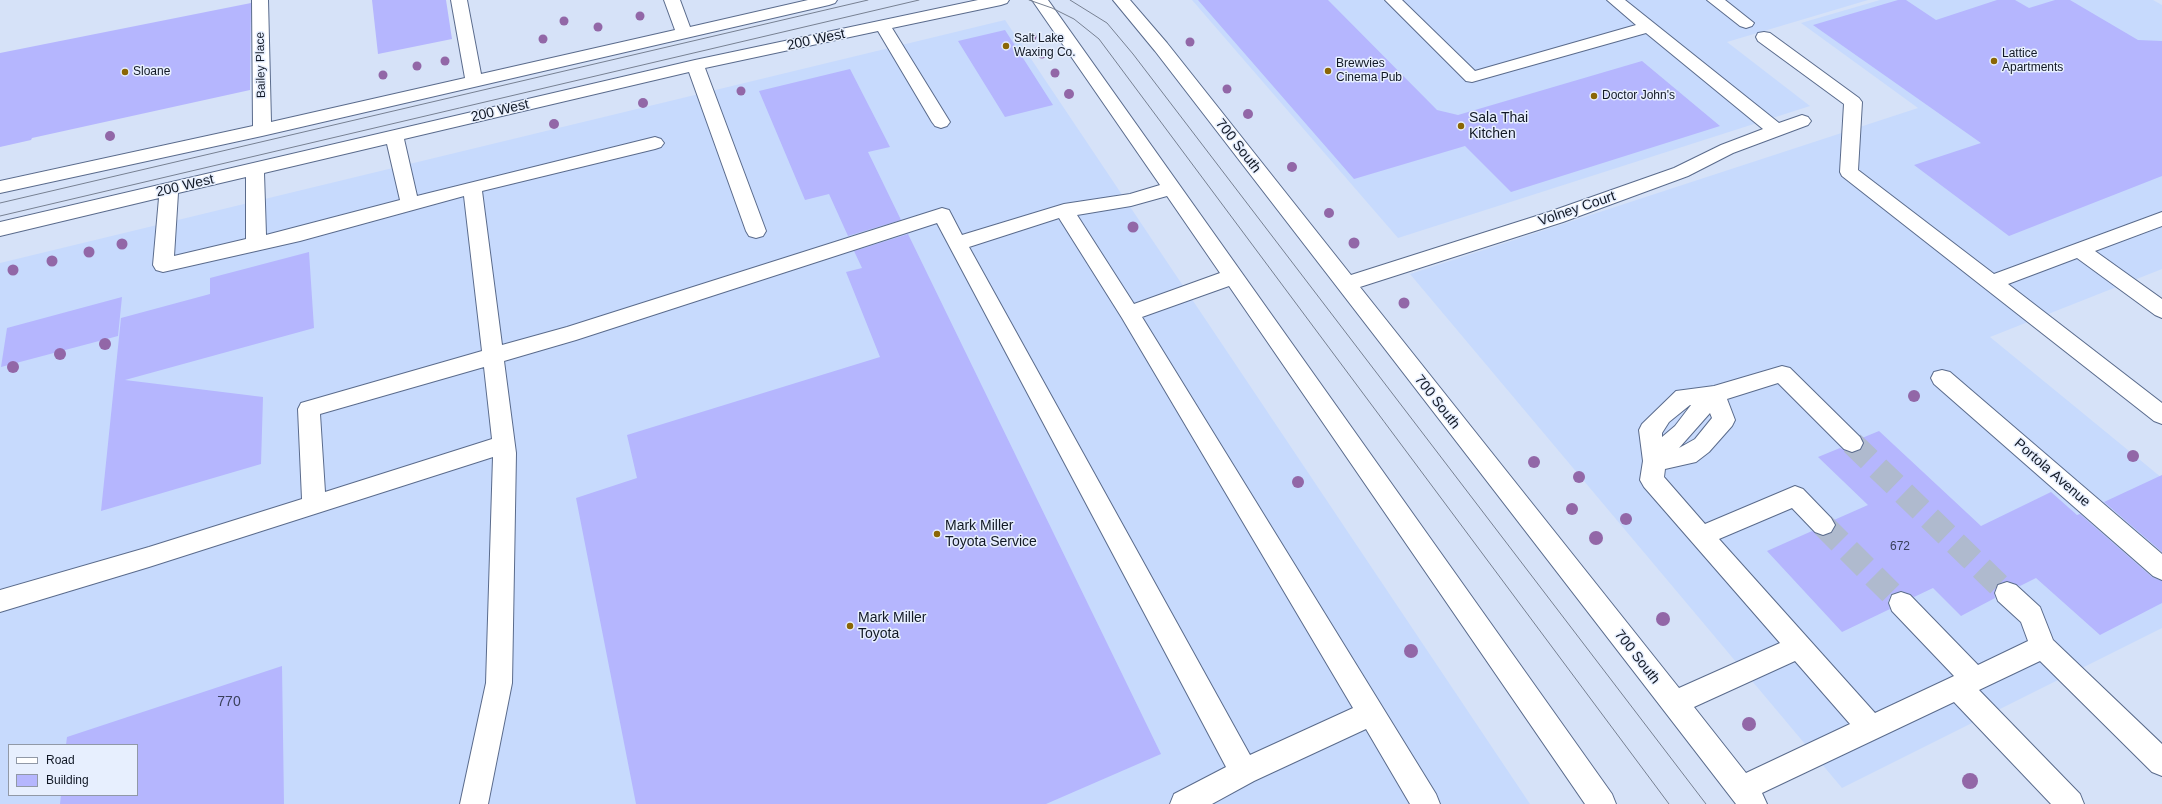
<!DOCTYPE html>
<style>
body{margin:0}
#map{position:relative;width:2162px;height:804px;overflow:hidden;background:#d6e2f8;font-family:Helvetica,sans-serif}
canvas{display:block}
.legend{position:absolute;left:8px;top:744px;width:130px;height:52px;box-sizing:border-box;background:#e7effe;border:1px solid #9199a7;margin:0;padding:5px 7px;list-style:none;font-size:12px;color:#111825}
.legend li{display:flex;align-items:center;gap:8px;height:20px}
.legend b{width:20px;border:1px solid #9199a7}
</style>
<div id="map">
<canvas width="2162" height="804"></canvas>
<ul class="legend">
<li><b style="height:5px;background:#fff"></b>Road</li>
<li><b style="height:11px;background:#b5b6fe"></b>Building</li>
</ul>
</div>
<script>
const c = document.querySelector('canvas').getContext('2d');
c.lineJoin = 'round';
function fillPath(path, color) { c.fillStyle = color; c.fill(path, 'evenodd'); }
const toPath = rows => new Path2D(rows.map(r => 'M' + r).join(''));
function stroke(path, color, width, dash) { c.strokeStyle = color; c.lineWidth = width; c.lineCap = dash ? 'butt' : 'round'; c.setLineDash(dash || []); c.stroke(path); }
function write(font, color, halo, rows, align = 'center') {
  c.font = font + ' Helvetica,sans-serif'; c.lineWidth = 3; c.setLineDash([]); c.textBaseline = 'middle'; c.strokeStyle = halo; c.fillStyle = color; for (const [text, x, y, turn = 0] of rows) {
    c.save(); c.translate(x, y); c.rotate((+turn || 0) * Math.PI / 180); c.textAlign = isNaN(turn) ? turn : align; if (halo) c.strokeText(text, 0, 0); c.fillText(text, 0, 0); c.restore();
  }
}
fillPath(toPath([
 [1192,0,1868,0,1727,42,1810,106,1398,238],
 [1880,0,2153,0,2162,5,2162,269,1990,337,2162,478,2162,628,1842,788,1410,274,1918,108,1801,23],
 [1005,20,1530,804,0,804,0,263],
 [9,745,137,745,137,795,9,795]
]), '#c7dafd');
fillPath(toPath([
 [372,0,446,0,452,39,378,54],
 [1198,0,1328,0,1437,110,1458,115,1642,61,1720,126,1511,192,1465,146,1354,179],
 [1898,0,1906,0,1936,20,1997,0,2015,0,2029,8,2055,0,2070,0,2138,40,2162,41,2162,176,2009,236,1914,165,1981,143,1813,25],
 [251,3,250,90,32,138,31,140,0,147,0,53],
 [1005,30,1053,105,1005,117,958,41],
 [850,69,890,147,868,152,901,220,848,236,829,194,805,200,759,91],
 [908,234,1161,754,1046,804,636,804,576,498,637,478,627,435,880,357,846,272,862,268,854,251],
 [309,252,314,328,125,380,263,397,261,464,101,511,121,318,210,294,210,278],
 [122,297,118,336,1,367,7,328],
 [1879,431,1981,526,2051,492,2077,515,2080,514,2152,577,2162,581,2162,603,2100,635,2036,578,2020,586,2007,581,1998,584,1994,592,1995,598,1961,616,1933,588,1914,597,1910,594,1901,591,1891,594,1888,602,1890,609,1842,632,1767,551,1812,531,1822,536,1832,533,1836,526,1834,520,1868,505,1818,457,1840,448,1851,453,1861,450,1864,444,1862,438],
 [2162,475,2162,552,2104,502],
 [282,666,284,804,60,804,61,795,137,795,137,745,66,745,67,737]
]), '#b5b6fe');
stroke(toPath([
 [1852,443,2007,593],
 [1823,525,1901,603]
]), '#afbace', 24, [24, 12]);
const minor = toPath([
 [252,0,268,0,271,122,465,78,451,0,467,0,481,74,675,30,664,0,680,0,690,27,808,0,837,0,835,3,829,5,262,136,0,193,0,181,253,126,252,0],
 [978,0,1009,0,1007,3,1001,5,892,28,950,122,947,126,941,128,935,126,932,122,878,31,705,68,766,231,763,236,756,238,749,236,746,231,689,72,404,139,417,196,655,137,661,139,664,143,661,147,655,149,482,191,502,345,567,327,942,208,949,210,962,235,1064,204,1130,194,1160,185,1032,0,1048,0,1612,794,1616,804,1585,804,1229,286,1142,317,1436,794,1440,804,1410,804,1366,729,1254,781,1212,804,1170,804,1174,794,1226,767,937,223,576,340,504,361,516,453,512,683,488,804,460,804,486,683,493,457,149,567,0,612,0,590,149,547,302,499,298,409,301,403,482,351,464,196,300,241,163,272,156,270,153,265,159,198,0,236,0,222,695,60,978,0],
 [387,144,400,200,266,235,264,173,387,144],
 [246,177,246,239,174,256,178,193,246,177],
 [1167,196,1220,273,1134,304,1077,215,1131,206,1167,196],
 [1059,218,1122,318,1353,708,1250,755,969,247,1059,218],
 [484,367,492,439,325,492,320,414,484,367],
 [1113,0,1130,0,1167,43,1351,275,1549,212,1674,168,1721,145,1763,129,1646,33,1472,82,1466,81,1385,0,1402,0,1475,71,1636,25,1607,0,1625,0,1779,123,1802,115,1808,117,1811,121,1808,125,1733,153,1688,176,1563,222,1360,287,1679,688,1780,643,1644,487,1640,480,1643,461,1639,430,1642,424,1676,391,1714,386,1782,366,1790,368,1860,437,1863,443,1860,449,1852,452,1844,449,1778,383,1727,399,1735,420,1732,426,1709,452,1696,462,1665,469,1664,477,1705,524,1795,486,1803,489,1831,518,1835,525,1831,532,1823,535,1815,532,1792,508,1719,539,1875,713,1954,676,1892,611,1889,603,1892,595,1901,592,1910,595,1978,665,2028,641,2021,622,1998,601,1995,593,1998,585,2007,582,2016,585,2040,607,2053,640,2162,744,2162,776,2152,772,2040,661,1979,690,2080,794,2084,804,2051,804,1954,702,1762,793,1767,804,1736,804,1155,51,1113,0],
 [1690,405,1691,405,1675,426,1662,437,1662,433,1669,422,1690,405],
 [1710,413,1712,418,1695,439,1679,448,1710,413],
 [1795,661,1850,724,1746,773,1694,707,1795,661],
 [1707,0,1725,0,1754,23,1752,26,1746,28,1740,26,1707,0],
 [1764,32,1770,33,1859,98,1862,102,1858,170,1994,274,2162,212,2162,226,2095,251,2162,299,2162,318,2155,315,2077,258,2008,284,2162,403,2162,424,2154,421,1842,176,1840,172,1844,104,1758,41,1756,37,1758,33,1764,32],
 [1942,370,1950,372,2162,554,2162,580,2153,576,1934,384,1931,378,1934,372,1942,370]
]);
stroke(minor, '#5a6b8c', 2);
fillPath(minor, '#fff');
stroke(toPath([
 [1029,0,1052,8,1074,19,1099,39,1669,804],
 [1070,0,1107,23,1133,54,1706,804],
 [0,203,868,0],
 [0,216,919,0]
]), '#778092', 1);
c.fillStyle = '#9267a7';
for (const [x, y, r] of [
 [640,16,4.5],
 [564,21,4.5],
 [598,27,4.5],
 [1032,37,4.5],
 [543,39,4.5],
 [1190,42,4.5],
 [1042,54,4.5],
 [445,61,4.5],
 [417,66,4.5],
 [1055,73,4.5],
 [383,75,4.5],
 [1227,89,4.5],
 [741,91,4.5],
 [1069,94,5],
 [643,103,5],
 [1248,114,5],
 [554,124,5],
 [110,136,5],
 [1292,167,5],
 [1329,213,5],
 [1133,227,5.5],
 [1354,243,5.5],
 [122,244,5.5],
 [89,252,5.5],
 [52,261,5.5],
 [13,270,5.5],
 [1404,303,5.5],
 [105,344,6],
 [60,354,6],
 [13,367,6],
 [1914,396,6],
 [2133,456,6],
 [1534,462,6],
 [1579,477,6],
 [1298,482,6],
 [1572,509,6],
 [1626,519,6],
 [1596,538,7],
 [1663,619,7],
 [1411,651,7],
 [1749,724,7],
 [1970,781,8]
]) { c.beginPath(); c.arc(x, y, r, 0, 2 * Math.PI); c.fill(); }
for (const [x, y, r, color] of [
 [1006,46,4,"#8b6605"],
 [1994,61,4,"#8b6605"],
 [1328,71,4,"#8b6605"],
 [125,72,4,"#8b6605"],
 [1594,96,4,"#8b6605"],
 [1461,126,4,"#8b6605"],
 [937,534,4,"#8b6605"],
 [850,626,4,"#8b6605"]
]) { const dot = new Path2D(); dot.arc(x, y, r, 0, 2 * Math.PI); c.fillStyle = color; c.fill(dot); stroke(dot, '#e7effe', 1.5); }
write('12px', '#111825', '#e7effe', [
 ["Salt Lake",1014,39],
 ["Waxing Co.",1014,53],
 ["Lattice",2002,54],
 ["Apartments",2002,68],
 ["Brewvies",1336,64],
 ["Cinema Pub",1336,78],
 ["Sloane",133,72],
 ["Doctor John's",1602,96]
], 'left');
write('12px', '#111825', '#e7effe', [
 ["Bailey Place",261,65,-91]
]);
write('12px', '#3a405b', null, [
 ["672",1900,547]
]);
write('14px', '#111825', '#e7effe', [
 ["200 West",816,40,-12],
 ["200 West",500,111,-13],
 ["700 South",1238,146,52],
 ["200 West",185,186,-13],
 ["Volney Court",1577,209,-19],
 ["700 South",1437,402,52],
 ["Portola Avenue",2052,473,41],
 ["700 South",1637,657,52]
]);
write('14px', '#111825', '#e7effe', [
 ["Sala Thai",1469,118],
 ["Kitchen",1469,134],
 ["Mark Miller",945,526],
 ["Toyota Service",945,542],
 ["Mark Miller",858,618],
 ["Toyota",858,634]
], 'left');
write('14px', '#3a405b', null, [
 ["770",229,702]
]);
</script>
